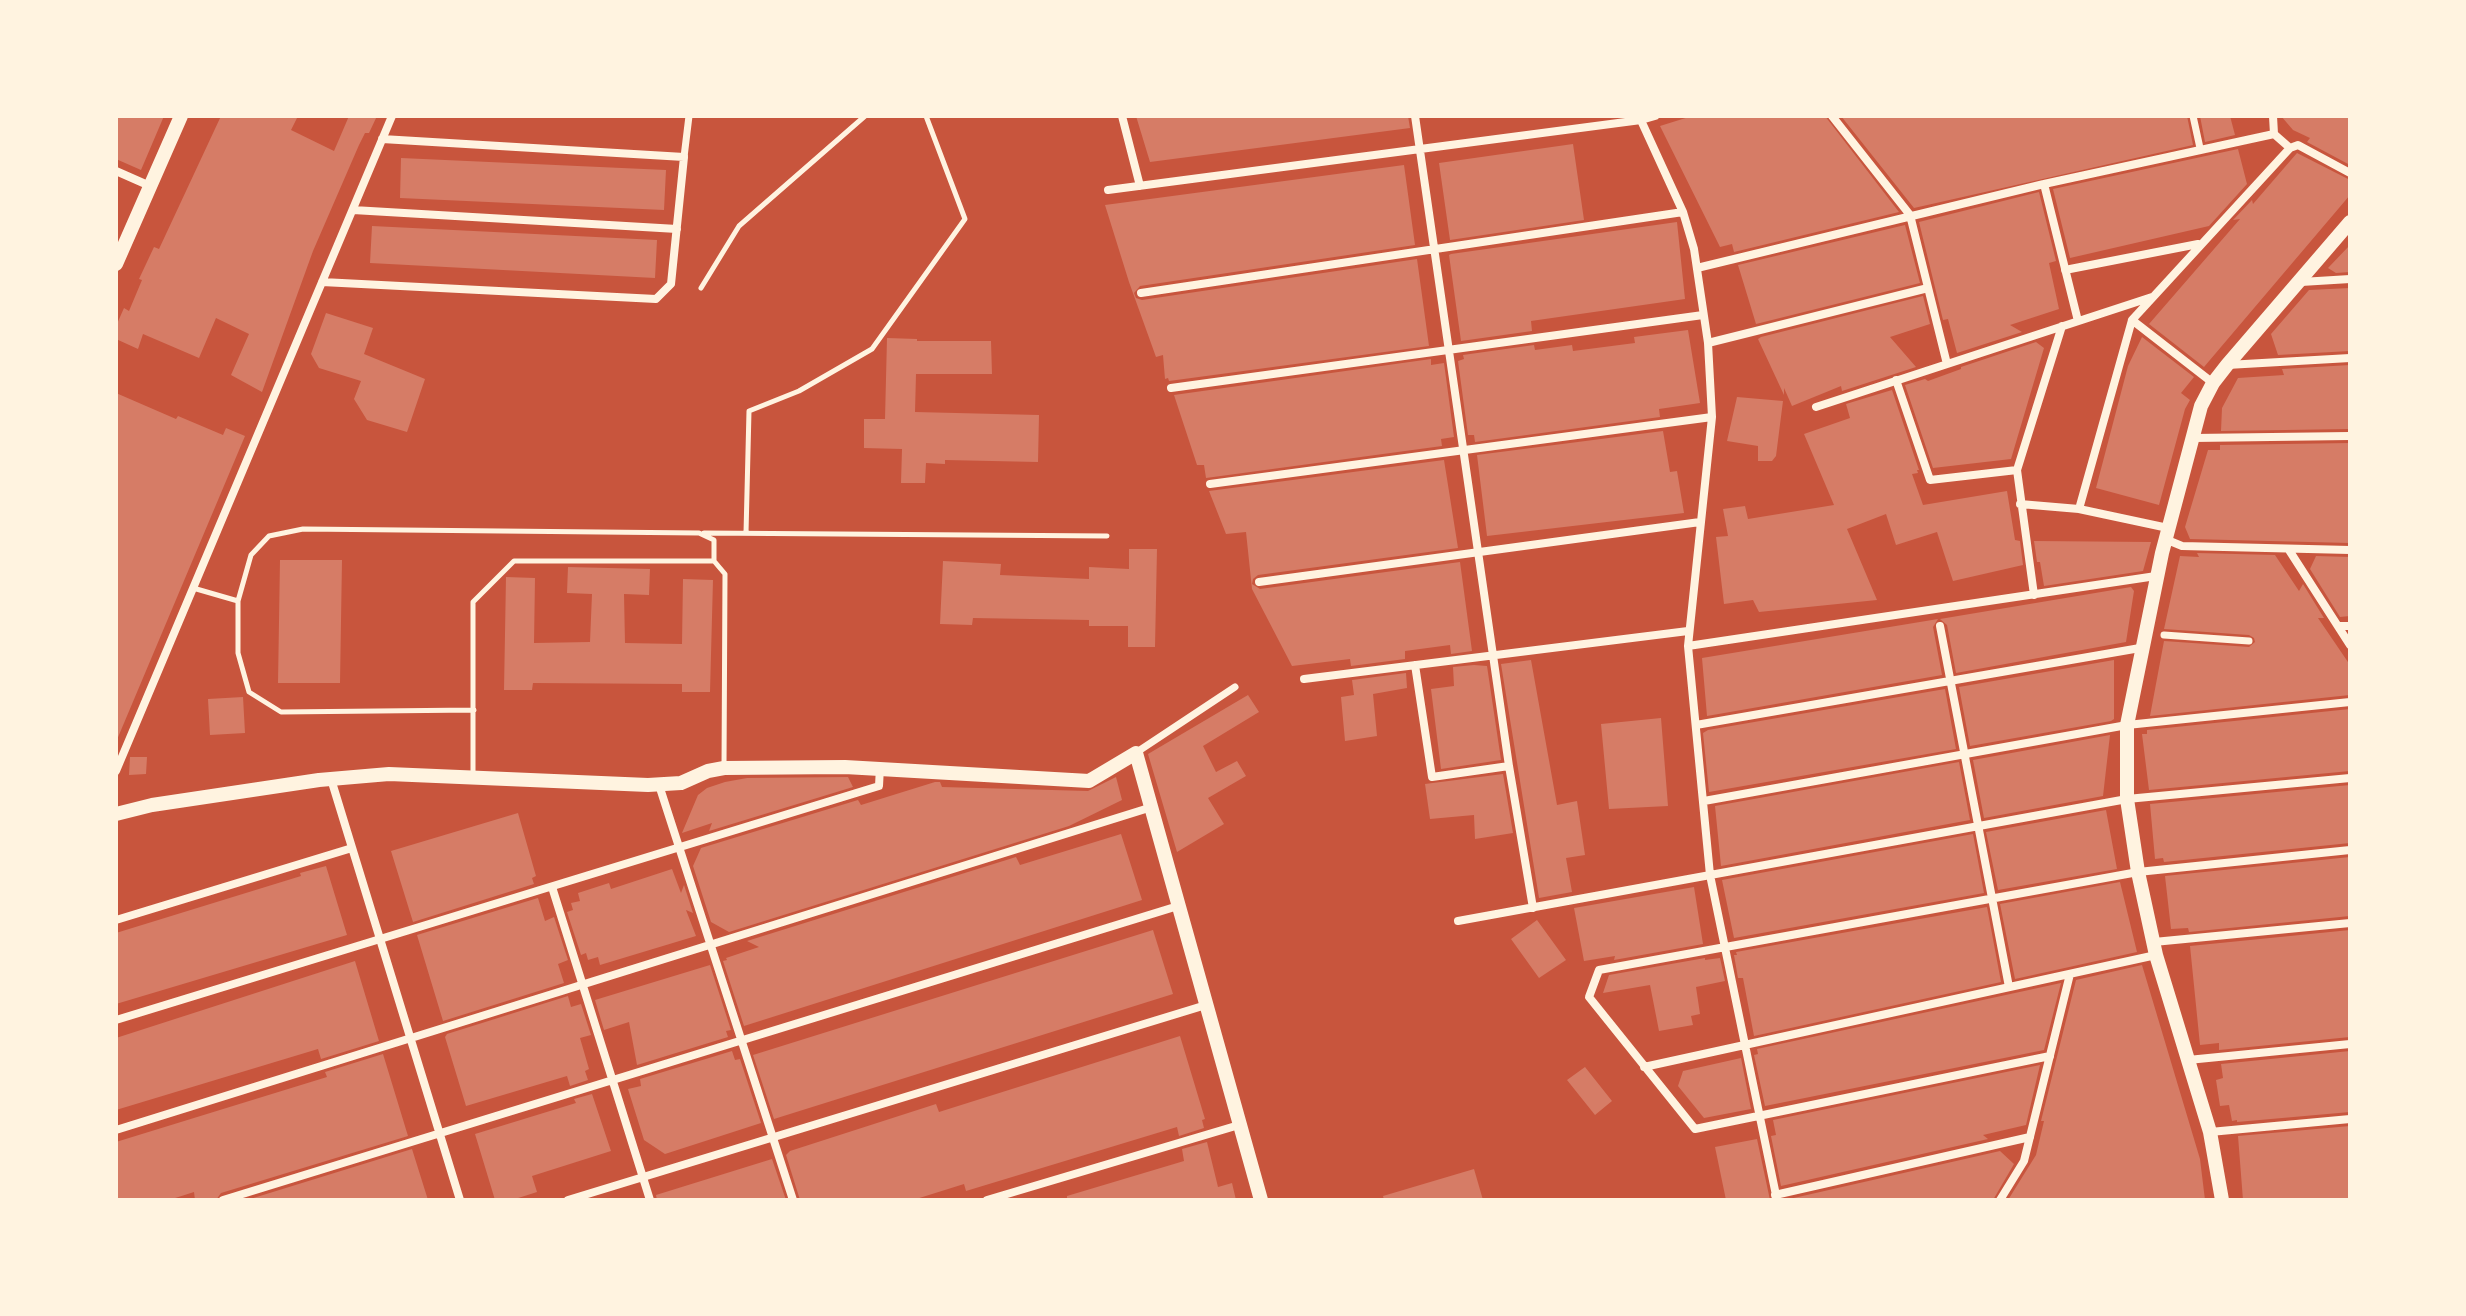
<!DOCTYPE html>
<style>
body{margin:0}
#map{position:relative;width:2466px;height:1316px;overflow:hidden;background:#c8553d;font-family:"Work Sans",sans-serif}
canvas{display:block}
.frame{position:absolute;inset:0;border:118px solid #fff3e0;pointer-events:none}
</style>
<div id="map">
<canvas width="2466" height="1316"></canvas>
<div class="frame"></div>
</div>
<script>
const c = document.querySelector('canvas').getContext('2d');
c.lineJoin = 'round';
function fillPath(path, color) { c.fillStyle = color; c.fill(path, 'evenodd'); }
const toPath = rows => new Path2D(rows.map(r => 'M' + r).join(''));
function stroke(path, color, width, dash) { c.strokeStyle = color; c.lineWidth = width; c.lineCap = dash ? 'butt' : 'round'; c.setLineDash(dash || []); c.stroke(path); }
fillPath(toPath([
 [116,116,164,116,141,170,116,159],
 [221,116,298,116,291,130,334,151,349,116,377,116,369,133,365,133,359,145,313,251,262,392,231,375,249,334,216,318,199,358,143,334,138,349,116,339,116,326,124,308,129,311,142,280,139,279,154,247,159,249],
 [1136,116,1408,116,1410,128,1150,162],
 [1692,116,1825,116,1899,212,1734,252,1732,244,1720,247,1660,126],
 [1841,116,2187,116,2193,145,1914,208],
 [2200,116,2230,116,2235,135,2205,142],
 [2281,116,2350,116,2350,165,2307,142,2310,138,2293,130],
 [1573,144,1584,220,1450,240,1439,163],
 [2238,149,2247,184,2209,226,2070,258,2053,189],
 [2297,153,2350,180,2350,195,2204,367,2149,324,2240,219,2233,220,2252,200,2253,204],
 [401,158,666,170,664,210,400,198],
 [1404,165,1415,245,1140,286,1134,293,1136,298,1142,300,1417,259,1429,346,1169,381,1168,378,1165,379,1163,355,1156,357,1129,282,1105,205],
 [2039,192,2056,261,2049,263,2059,309,2010,325,2022,332,1957,353,1948,319,1943,320,1919,222],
 [1677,222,1685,299,1531,321,1532,331,1461,341,1449,255,1451,254],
 [1905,225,1920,283,1756,324,1738,265],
 [372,226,657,240,655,278,370,263],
 [2350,245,2350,272,2336,273,2328,268],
 [2350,288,2350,351,2278,355,2271,334,2309,290],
 [1923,296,1930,324,1890,337,1916,367,1842,391,1841,386,1792,406,1784,388,1784,395,1758,339,1761,337],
 [326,313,373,328,364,354,425,379,407,432,367,420,354,399,361,381,319,368,311,354],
 [1688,330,1700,403,1659,409,1660,417,1475,442,1474,435,1468,435,1458,361,1464,359,1463,355,1534,345,1535,350,1572,345,1573,351,1635,343,1634,337],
 [2142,337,2194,377,2181,393,2190,400,2185,409,2159,505,2096,488,2128,366],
 [887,338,917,339,917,341,991,341,992,374,916,374,915,412,1039,415,1038,462,945,460,945,464,926,463,925,483,901,483,902,449,864,448,864,419,885,419],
 [2036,342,2044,348,2011,459,1933,468,1905,385,1925,379,1928,381,1961,369,1961,367],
 [1431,359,1431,365,1444,363,1454,437,1441,439,1442,446,1206,478,1204,465,1197,465,1174,395],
 [2350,365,2350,429,2221,431,2222,408,2238,378,2284,375,2282,369],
 [1892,390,1919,470,1917,470,1918,473,1912,474,1923,505,2007,491,2015,540,2020,541,2023,565,1953,581,1937,532,1896,545,1886,514,1847,529,1877,600,1759,612,1753,600,1724,604,1716,537,1728,536,1723,509,1745,506,1748,519,1834,505,1804,434,1850,418,1846,404],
 [116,393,176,419,178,416,223,435,226,428,245,436,116,742],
 [1737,397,1783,401,1776,456,1772,461,1758,461,1758,446,1727,441],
 [1663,431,1670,472,1677,471,1684,513,1487,536,1477,455],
 [2350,443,2350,543,2190,539,2185,527,2208,450,2220,450,2220,445],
 [1444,460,1458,548,1258,575,1253,579,1252,584,1260,589,1460,562,1472,651,1451,654,1450,645,1405,651,1405,659,1351,666,1350,659,1292,666,1252,589,1246,532,1226,534,1209,491],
 [2034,541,2151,542,2143,571,2044,586,2040,562,2037,562],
 [1129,549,1157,549,1155,647,1128,647,1128,626,1089,626,1089,620,973,618,972,625,940,624,943,561,1001,564,1000,575,1089,579,1089,567,1129,569],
 [2197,553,2275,555,2299,591,2303,584,2324,618,2318,618,2350,665,2350,695,2150,716,2164,641,2249,647,2255,642,2254,638,2249,635,2164,629,2180,556,2199,557],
 [2316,556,2350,557,2350,616,2340,617,2310,569],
 [280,560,342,560,340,683,278,683],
 [568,567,650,569,649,595,624,594,625,643,682,644,683,579,713,580,710,692,682,692,682,684,533,683,532,690,504,690,506,577,535,578,534,643,590,642,592,594,567,593],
 [2131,587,2134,591,2126,642,1956,673,1947,625,1940,619],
 [1938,619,1933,627,1942,675,1707,716,1702,658],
 [1531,660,1557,805,1577,801,1585,855,1566,858,1572,892,1539,898,1501,664],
 [2114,660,2114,719,2111,721,1970,746,1959,687],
 [1474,665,1487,666,1501,760,1441,769,1431,689,1454,686,1453,667],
 [1406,673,1407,688,1373,694,1377,736,1345,741,1341,697,1354,695,1352,680],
 [1945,689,1956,749,1709,792,1703,733,1708,730],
 [1248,695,1259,712,1203,746,1216,772,1237,761,1246,776,1208,798,1224,824,1177,852,1148,754],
 [243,697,245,733,210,735,208,699],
 [2350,709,2350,771,2149,790,2142,734,2147,734,2147,730],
 [1661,718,1668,806,1609,809,1601,724],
 [2110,735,2103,796,1984,818,1973,760],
 [130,757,147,757,146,774,129,775],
 [1959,762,1970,820,1721,866,1715,806],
 [1503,774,1513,833,1475,839,1474,815,1430,819,1425,784],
 [848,777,853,787,709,831,712,823,682,833,698,795,707,788,725,782,747,778],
 [1116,777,1122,800,1069,826,729,932,711,922,693,866,701,848,858,800,861,805,935,782,940,782,942,787,1088,791],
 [2350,785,2350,843,2164,862,2163,858,2155,859,2150,804],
 [2106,810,2117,869,1998,890,1986,832],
 [518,813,536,876,532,878,534,884,413,922,391,851],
 [1121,834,1142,900,744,1026,723,961,727,960,726,958,759,947,747,941,1016,857,1020,865],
 [1973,834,1984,893,1734,938,1722,880],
 [2350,857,2350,916,2189,932,2188,928,2171,929,2165,876],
 [326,866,347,935,116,1004,116,933,301,876,300,873],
 [672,869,681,893,684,885,693,913,686,910,696,936,600,965,598,957,588,960,586,953,581,955,567,912,573,910,571,903,580,901,578,893,609,883,611,889],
 [2120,882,2137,952,2015,979,2000,904],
 [1694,887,1703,944,1614,960,1615,956,1584,961,1574,908],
 [538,898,545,921,554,917,568,960,558,964,564,983,443,1021,417,935],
 [1987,907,2001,982,1754,1036,1743,978,1738,978,1734,955,1737,955,1736,952],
 [1537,920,1566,960,1539,978,1511,939],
 [1153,930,1173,994,774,1119,753,1055],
 [2350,930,2350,1037,2219,1050,2219,1043,2200,1045,2190,946],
 [1705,958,1705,960,1720,958,1725,981,1696,987,1700,1014,1691,1016,1693,1025,1659,1031,1650,985,1603,993,1609,975],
 [355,961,379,1041,321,1059,318,1049,116,1110,116,1038],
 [710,965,731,1030,726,1031,728,1037,637,1065,629,1022,604,1030,595,1000],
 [2142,965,2200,1159,2205,1200,2008,1200,2036,1155,2044,1121,2041,1121,2076,980],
 [2061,983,2044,1050,1765,1106,1754,1055,1758,1054,1757,1049],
 [568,996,571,1007,581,1004,591,1035,580,1038,589,1069,585,1071,588,1080,570,1086,567,1076,466,1106,445,1037,447,1034],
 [1180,1036,1205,1119,1202,1120,1204,1128,1179,1136,1177,1127,966,1191,964,1184,913,1200,800,1200,786,1155,790,1151,936,1104,939,1112],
 [732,1051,735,1060,740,1059,761,1123,665,1154,644,1140,628,1089,641,1086,640,1079],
 [2350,1051,2350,1112,2237,1122,2237,1120,2232,1121,2229,1105,2220,1106,2216,1080,2223,1078,2221,1064],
 [383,1054,408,1136,221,1193,216,1200,195,1200,194,1192,169,1200,116,1200,116,1142,327,1077,325,1072],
 [1741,1058,1751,1109,1704,1118,1678,1086,1683,1071],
 [2040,1065,2026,1125,1983,1135,1988,1139,1781,1186,1771,1136,1776,1135,1773,1120],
 [1585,1067,1612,1101,1595,1115,1567,1080],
 [592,1094,611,1151,532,1176,537,1192,512,1200,495,1200,475,1134,576,1103,574,1099],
 [2350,1126,2350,1200,2243,1200,2238,1136],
 [1757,1139,1770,1200,1726,1200,1715,1147],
 [1207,1142,1218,1187,1232,1183,1236,1200,1067,1200,1067,1196,1184,1161,1182,1149],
 [412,1149,428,1200,247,1200],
 [2000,1151,2014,1164,1993,1200,1785,1200],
 [772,1159,786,1200,657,1200,656,1195],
 [1474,1169,1483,1200,1384,1200,1383,1196]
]), '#d67c66');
stroke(toPath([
 [701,288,739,226,865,116],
 [704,533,1107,536],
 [746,533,749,411,799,391,872,349,965,219,926,116],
 [193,588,238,601,251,555,269,536,303,529,699,533,714,540,714,561],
 [238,601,238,653,249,692,281,712,474,710],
 [473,777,473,602,514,561,714,561,725,574,724,767]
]), '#fff3e0', 5);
stroke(toPath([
 [2193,116,2200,148],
 [684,157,689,116],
 [2164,635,2249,641],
 [1137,752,1235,687]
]), '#fff3e0', 7);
stroke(toPath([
 [1122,116,1140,186],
 [1415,116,1509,766,1533,908],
 [1639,116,1683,212,1694,249,1708,343,1712,417,1688,646,1710,875,1777,1200],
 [1832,116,1910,215,1947,364],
 [2290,148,2298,145,2350,173],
 [116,171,150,186],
 [2044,184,2078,321],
 [1108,190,1641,120,1655,116],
 [353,210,677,229],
 [1697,268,2044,184,2274,134],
 [2065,270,2198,244],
 [322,282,656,299,671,284,684,157,382,139],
 [2301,282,2350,279],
 [1141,293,1683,212],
 [2132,320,2213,383],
 [1708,343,1928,288],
 [2227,365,2350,358],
 [1896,380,1930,480,2017,470],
 [1171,388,1703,315],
 [1816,407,2152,297],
 [2193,438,2350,436],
 [1210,484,1712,417],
 [2020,504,2079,509,2168,528],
 [2079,509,2132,320,2290,148,2274,134,2273,116],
 [2165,539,2182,546,2350,550],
 [2289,550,2350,645],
 [1259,582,1700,522],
 [2034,595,2017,470,2062,326],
 [1940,626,2009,987],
 [2338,626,2350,626],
 [1688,646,2156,576],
 [1415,665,1432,777,1509,766],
 [1304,679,1688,631],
 [1696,725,2140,648],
 [116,771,392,116],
 [331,779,460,1200],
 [659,785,793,1200],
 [1704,801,2127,725,2350,702],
 [552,887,650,1200],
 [116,920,352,848],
 [1458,921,2127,799,2350,778],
 [2154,942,2350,923],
 [116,1020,879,786,880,767],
 [2050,1056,1695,1129,1589,997,1599,970,2138,872,2350,850],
 [2188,1060,2350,1044],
 [1644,1067,2156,955],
 [116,1130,1152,807],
 [2210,1132,2350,1119],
 [1775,1195,2030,1137],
 [223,1200,1178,906],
 [568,1200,1206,1005],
 [987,1200,1239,1125],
 [2000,1200,2024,1161,2070,974]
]), '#fff3e0', 8);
stroke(toPath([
 [116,814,152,805,319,780,389,774,648,785,681,783,708,771,724,768,845,767,1089,781,1136,753,1261,1200]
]), '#fff3e0', 14);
stroke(toPath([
 [116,264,181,116],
 [2222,1200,2210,1132,2156,955,2138,872,2127,799,2127,725,2162,553,2201,406,2213,383,2227,365,2350,222]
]), '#fff3e0', 14);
</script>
